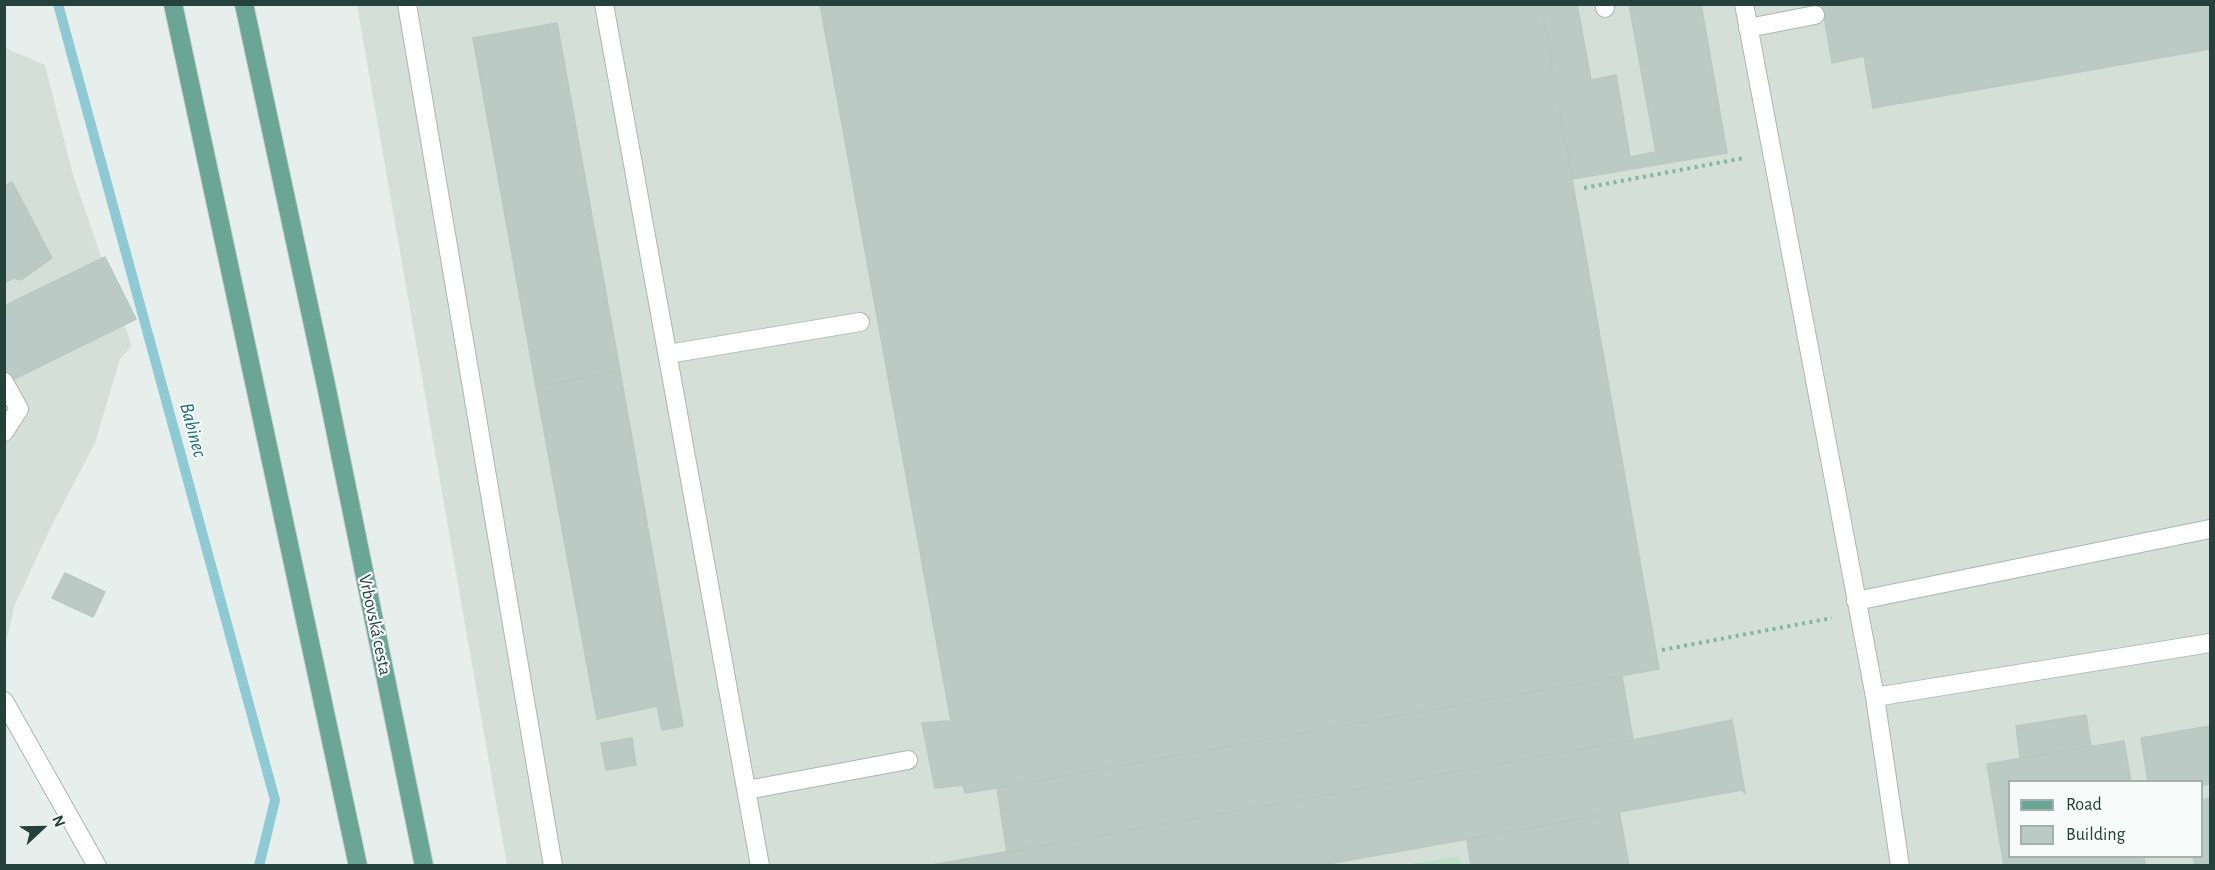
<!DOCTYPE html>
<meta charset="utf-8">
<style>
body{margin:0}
#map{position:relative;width:2215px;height:870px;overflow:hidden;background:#e6efeb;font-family:"Alegreya Sans",sans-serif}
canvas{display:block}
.frame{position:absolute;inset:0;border:6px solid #24423a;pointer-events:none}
.legend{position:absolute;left:2008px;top:780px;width:195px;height:78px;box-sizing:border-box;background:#f7fbf9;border:2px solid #a3b1ad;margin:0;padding:8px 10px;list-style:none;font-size:18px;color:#24423a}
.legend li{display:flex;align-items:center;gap:12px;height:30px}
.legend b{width:30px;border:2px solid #a3b1ad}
.north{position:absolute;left:12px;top:798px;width:60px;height:60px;-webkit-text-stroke:4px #f7fbf9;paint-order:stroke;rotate:68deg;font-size:16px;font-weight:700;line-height:24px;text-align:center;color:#24423a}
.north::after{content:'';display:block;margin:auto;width:21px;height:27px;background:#24423a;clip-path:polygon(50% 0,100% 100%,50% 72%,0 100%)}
</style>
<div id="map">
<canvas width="2215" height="870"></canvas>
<div class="frame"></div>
<ul class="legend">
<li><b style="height:8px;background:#6aa596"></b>Road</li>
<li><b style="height:16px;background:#bbcac4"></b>Building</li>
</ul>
<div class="north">N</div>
</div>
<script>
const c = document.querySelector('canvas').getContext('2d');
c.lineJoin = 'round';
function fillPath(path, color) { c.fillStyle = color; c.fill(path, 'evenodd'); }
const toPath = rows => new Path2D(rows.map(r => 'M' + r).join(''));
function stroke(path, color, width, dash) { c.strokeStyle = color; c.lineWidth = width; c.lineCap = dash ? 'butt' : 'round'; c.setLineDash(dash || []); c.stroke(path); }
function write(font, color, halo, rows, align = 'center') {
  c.font = font + ' "Alegreya Sans",sans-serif'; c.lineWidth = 4.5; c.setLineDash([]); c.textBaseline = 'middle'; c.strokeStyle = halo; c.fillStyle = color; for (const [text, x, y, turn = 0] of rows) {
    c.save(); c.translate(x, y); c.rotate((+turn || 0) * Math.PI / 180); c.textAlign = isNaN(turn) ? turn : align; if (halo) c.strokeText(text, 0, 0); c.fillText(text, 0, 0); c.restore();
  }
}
fillPath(toPath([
 [357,5,2210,5,2210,865,507,865],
 [2010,782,2202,782,2202,856,2010,856],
 [5,48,45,65,73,175,132,346,120,359,95,443,52,525,15,604,5,647]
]), '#d4dfda');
fillPath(toPath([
 [1459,856,1461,865,1405,865]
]), '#bfe0c8');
stroke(toPath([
 [58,4,275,800,259,866]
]), '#8ec9d4', 10);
const building = toPath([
 [820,4,1541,4,1659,669,997,788,965,793,963,785,935,788,922,723,951,721,820,4],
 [1541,4,1577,4,1591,80,1616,75,1630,157,1656,152,1629,4,1701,4,1727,153,1572,179,1541,4],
 [1822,4,2210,4,2210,49,1873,108,1864,56,1832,63,1822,4],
 [557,23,620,371,536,387,473,38,557,23],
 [12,182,52,258,21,280,14,278,4,283,4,186,12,182],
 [105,257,136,319,4,384,4,306,105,257],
 [620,371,683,726,662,730,657,706,597,719,536,387,620,371],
 [65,573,105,592,93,617,52,598,65,573],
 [1622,676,1633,740,1007,853,997,788,1622,676],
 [2086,715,2091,746,2020,758,2016,726,2086,715],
 [1732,720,1745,793,1742,790,1317,866,926,866,1633,740,1732,720],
 [2210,726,2210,784,2202,785,2202,782,2148,782,2141,738,2210,726],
 [632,738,636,765,606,770,601,743,632,738],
 [2124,741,2131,782,2010,782,2010,856,2144,856,2145,866,2004,866,1987,764,2124,741],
 [2210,798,2210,866,2195,866,2193,856,2202,856,2202,800,2210,798],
 [1619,812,1629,866,1471,866,1467,839,1619,812]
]);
fillPath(building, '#bbcac4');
stroke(building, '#b8c9c2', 1.5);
const minor = toPath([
 [407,4,553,866],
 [604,4,760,866],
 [1605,4,1605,8],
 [1744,4,1875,697,2210,643],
 [1748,28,1815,15],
 [668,354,860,322],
 [4,382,19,409,4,432],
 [1856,601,2210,529],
 [1875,697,1900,866],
 [4,701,97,866],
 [747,790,908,760]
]);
const major = toPath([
 [173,4,358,866],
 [244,4,326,385,424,866]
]);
stroke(minor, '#a8b8b2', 20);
stroke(major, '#c2cac8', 20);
stroke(toPath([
 [1584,188,1744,158],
 [1662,650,1832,618]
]), '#86b3a5', 4, [3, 4.5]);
stroke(minor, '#fff', 18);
stroke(major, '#6aa596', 18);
write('18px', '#24423a', '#f7fbf9', [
 ["Vrbovská cesta",375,625,78]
]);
write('italic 20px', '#1c6f80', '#f7fbf9', [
 ["Babinec",193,430,75]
]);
</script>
